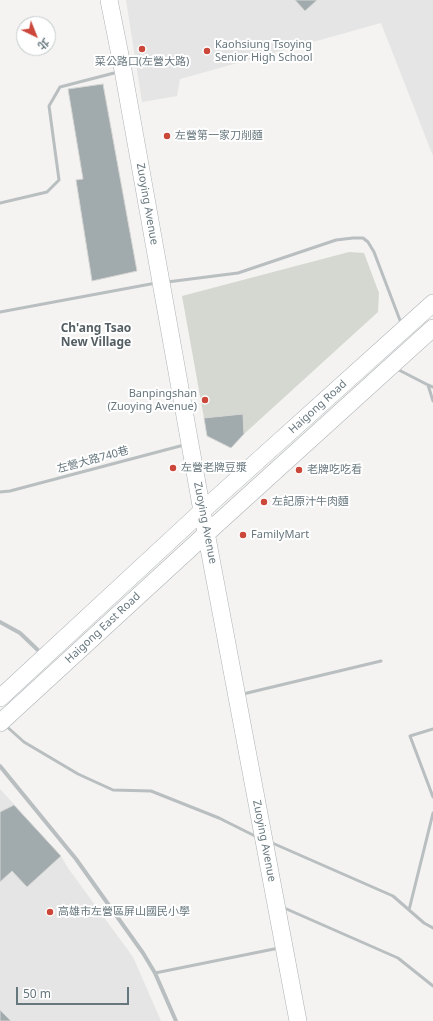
<!DOCTYPE html>
<meta charset="utf-8">
<style>
body{margin:0}
#map{position:relative;width:433px;height:1021px;overflow:hidden;background:#f4f3f1;font-family:"Noto Sans","Noto Sans TC",sans-serif}
canvas{display:block}
.north{position:absolute;left:16px;top:16px;width:40px;height:40px;box-sizing:border-box;background:#fff;border:1px solid #c2c9cb;border-radius:50%;rotate:137deg;font-size:11px;font-weight:700;line-height:16px;text-align:center;color:#67777e}
.north::after{content:'';display:block;margin:auto;width:14px;height:18px;background:#cb473a;clip-path:polygon(50% 0,100% 100%,50% 72%,0 100%)}
.scale{position:absolute;left:16px;top:987px;width:113px;height:18px;box-sizing:border-box;border:2px solid #67777e;border-top:0;padding-left:5px;font-size:12px;line-height:14px;white-space:nowrap;color:#67777e;-webkit-text-stroke:3px #fff;paint-order:stroke}
</style>
<div id="map">
<canvas width="433" height="1021"></canvas>
<div class="north">北</div>
<div class="scale">50 m</div>
</div>
<script>
const c = document.querySelector('canvas').getContext('2d');
c.lineJoin = 'round';
function fillPath(path, color) { c.fillStyle = color; c.fill(path, 'evenodd'); }
const toPath = rows => new Path2D(rows.map(r => 'M' + r).join(''));
function stroke(path, color, width, dash) { c.strokeStyle = color; c.lineWidth = width; c.lineCap = dash ? 'butt' : 'round'; c.setLineDash(dash || []); c.stroke(path); }
function write(font, color, halo, rows, align = 'center') {
  c.font = font + ' "Noto Sans","Noto Sans TC",sans-serif'; c.lineWidth = 4; c.setLineDash([]); c.textBaseline = 'middle'; c.strokeStyle = halo; c.fillStyle = color; for (const [text, x, y, turn = 0] of rows) {
    c.save(); c.translate(x, y); c.rotate((+turn || 0) * Math.PI / 180); c.textAlign = isNaN(turn) ? turn : align; if (halo) c.strokeText(text, 0, 0); c.fillText(text, 0, 0); c.restore();
  }
}
fillPath(toPath([
 [126,0,433,0,433,156,381,23,180,79,177,96,142,102],
 [0,789,61,856,68,868,133,957,161,1021,0,1021]
]), '#e4e5e4');
fillPath(toPath([
 [349,252,364,253,379,293,378,312,244,434,243,414,204,418,182,296]
]), '#d4d8d0');
const building = toPath([
 [295,0,317,0,305,11,295,0],
 [103,84,137,271,92,281,76,180,83,179,68,89,103,84],
 [243,414,244,434,231,448,207,436,204,418,243,414],
 [14,805,61,856,27,887,12,871,0,882,0,812,14,805],
 [0,1010,11,1021,0,1021,0,1010]
]);
fillPath(building, '#a1aaad');
stroke(building, '#d5d5d3', 1);
const secondary = toPath([
 [109,0,123,70,202,511,298,1021],
 [0,698,202,511,433,303],
 [0,723,207,533,433,328]
]);
stroke(secondary, '#acb2b5', 18);
stroke(toPath([
 [0,203,47,192,59,180,49,106,60,87,118,72],
 [167,282,238,273,336,240,353,238,363,238,368,242,374,252,401,323],
 [0,312,156,283],
 [397,369,428,385,433,387],
 [428,385,433,401],
 [0,492,10,491,184,445],
 [243,694,381,661],
 [5,725,24,742,78,774,113,790,151,791,219,818,257,837],
 [433,729,410,736,433,797],
 [270,842,393,896,424,923,433,928],
 [282,907,398,958,433,986],
 [409,910,433,813],
 [155,973,279,948]
]), '#b9bec0', 3);
stroke(toPath([
 [0,622,20,633,42,654],
 [0,766,76,859,143,953,155,973,176,1021]
]), '#b9bec0', 4);
stroke(secondary, '#fff', 17);
for (const [x, y, r, color] of [
 [142,49,4,"#cb473a"],
 [207,51,4,"#cb473a"],
 [167,136,4,"#cb473a"],
 [205,400,4,"#cb473a"],
 [173,468,4,"#cb473a"],
 [299,470,4,"#cb473a"],
 [264,502,4,"#cb473a"],
 [243,535,4,"#cb473a"],
 [50,912,4,"#cb473a"]
]) { const dot = new Path2D(); dot.arc(x, y, r, 0, 2 * Math.PI); c.fillStyle = color; c.fill(dot); stroke(dot, '#fff', 1.5); }
write('11px', '#67777e', '#fff', [
 ["Kaohsiung Tsoying",215,45],
 ["Senior High School",215,58],
 ["菜公路口(左營大路)",142,62,"center"],
 ["左營第一家刀削麵",175,136],
 ["Banpingshan",197,394,"right"],
 ["(Zuoying Avenue)",197,407,"right"],
 ["左營老牌豆漿",181,468],
 ["老牌吃吃看",307,470],
 ["左記原汁牛肉麵",272,502],
 ["FamilyMart",251,535],
 ["高雄市左營區屏山國民小學",58,912]
], 'left');
write('11px', '#67777e', '#fff', [
 ["Zuoying Avenue",147,204,80],
 ["Haigong Road",318,407,-42],
 ["左營大路740巷",93,460,-15],
 ["Zuoying Avenue",205,523,79],
 ["Haigong East Road",103,628,-43],
 ["Zuoying Avenue",264,841,79]
]);
write('bold 12px', '#545f64', '#fff', [
 ["Ch'ang Tsao",96,329],
 ["New Village",96,343]
]);
</script>
